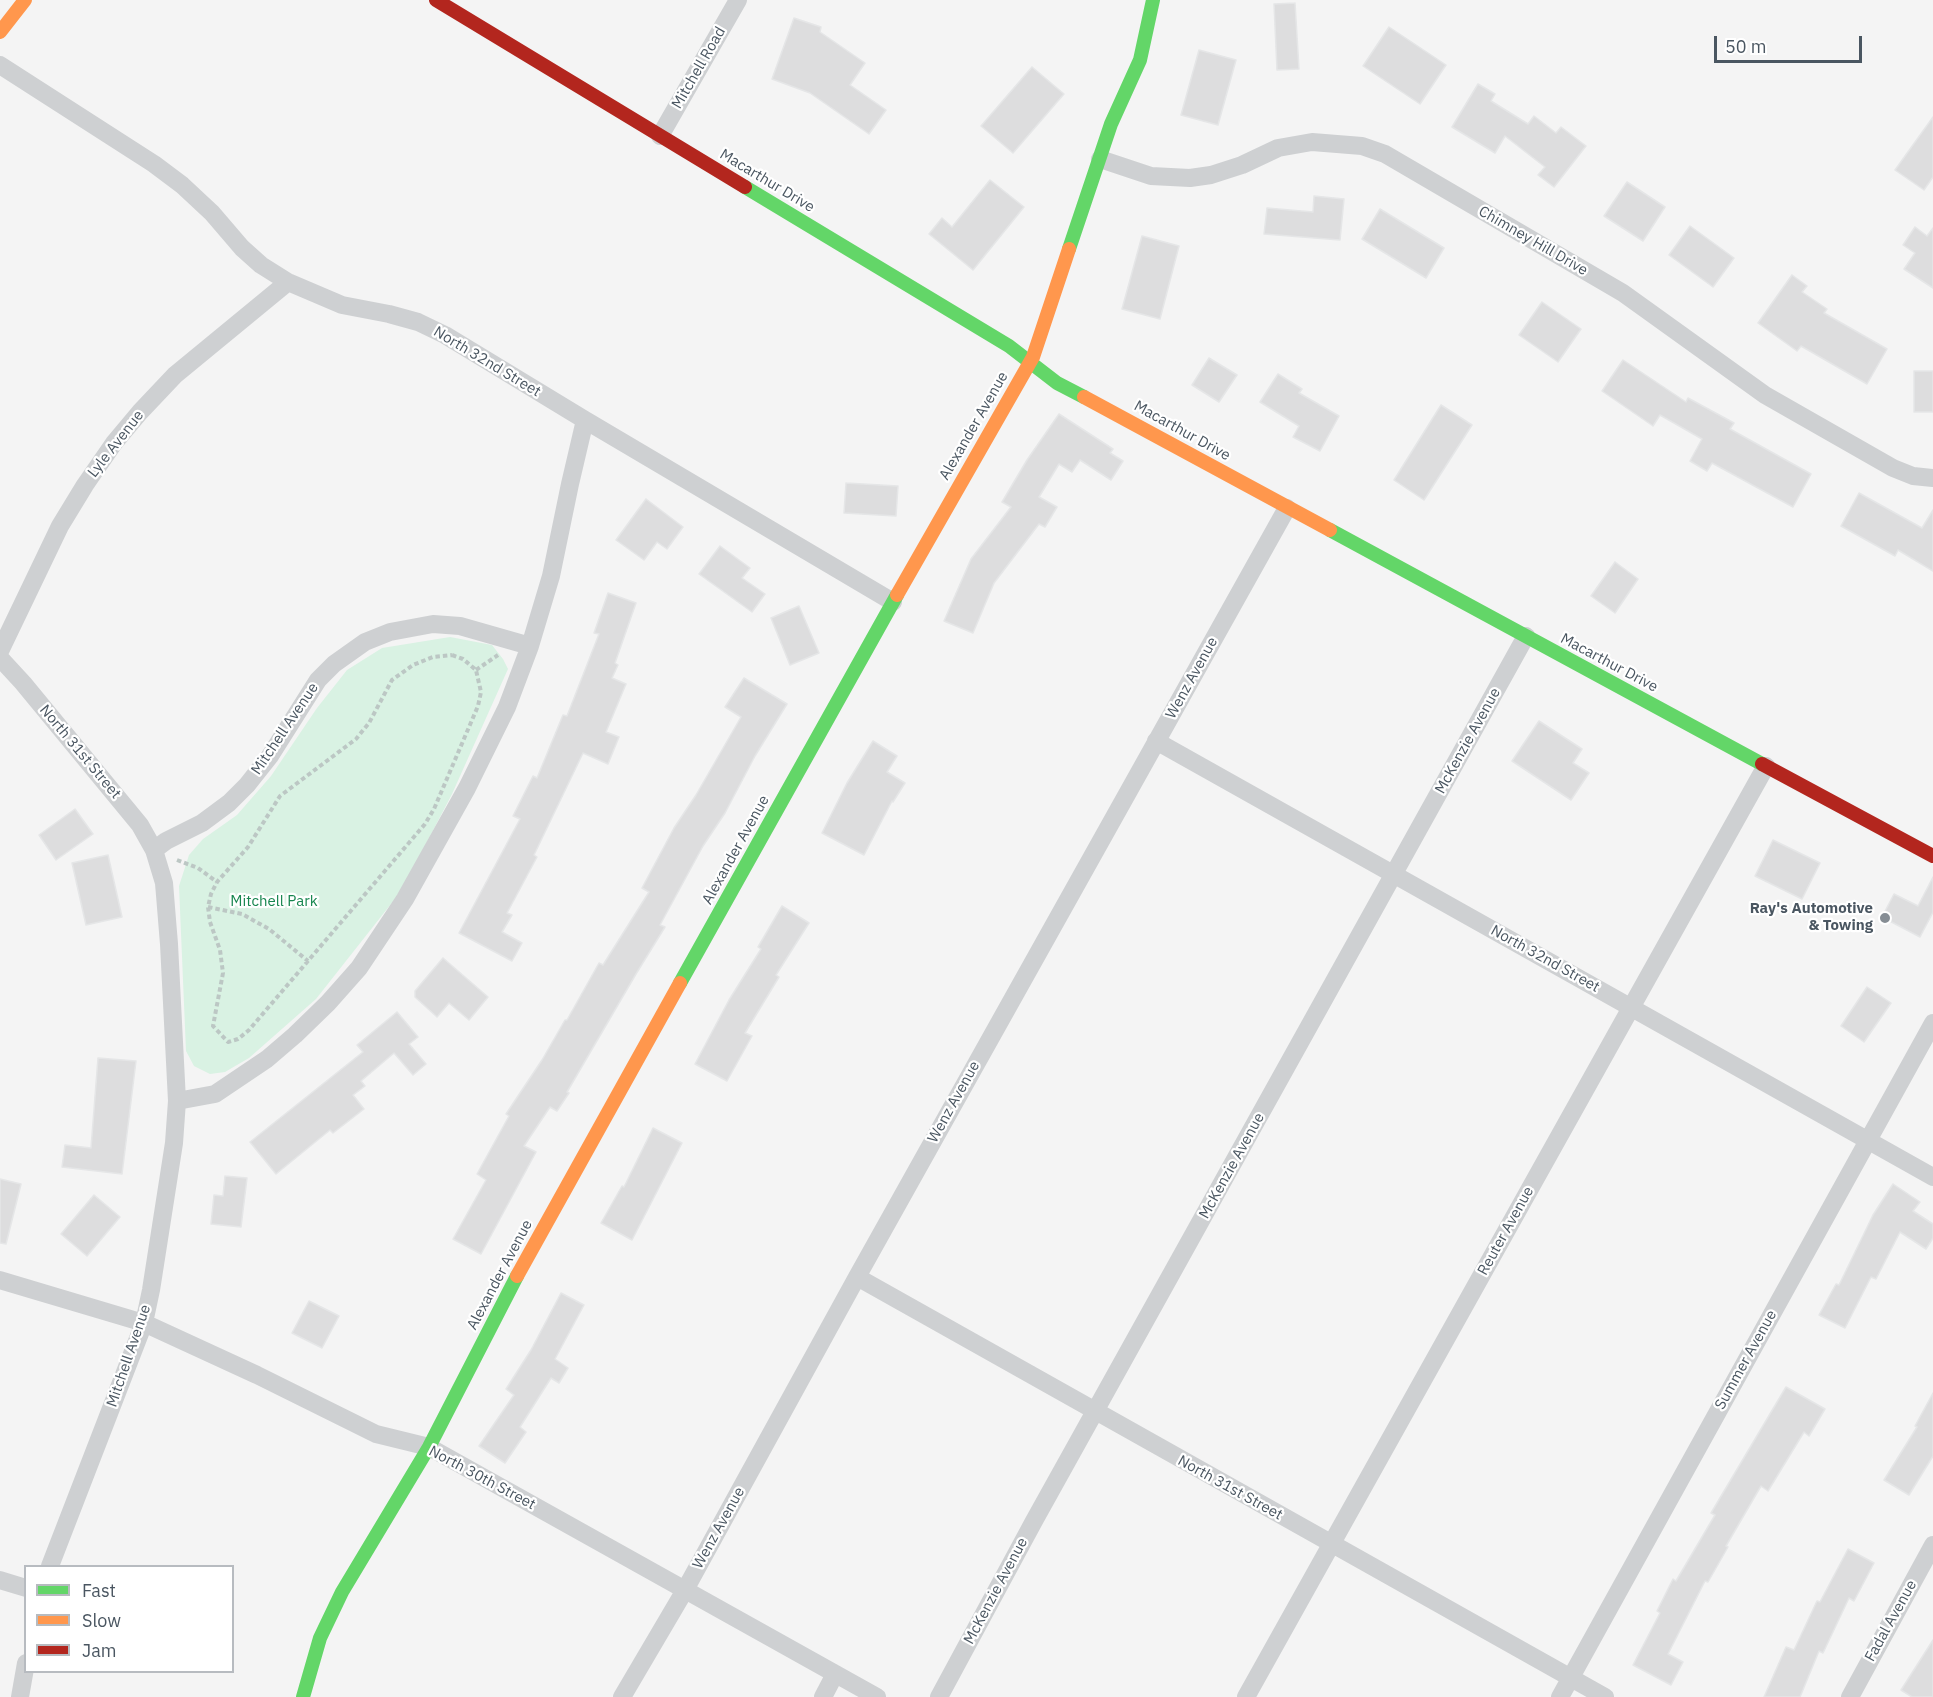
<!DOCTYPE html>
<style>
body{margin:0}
#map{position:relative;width:1933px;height:1697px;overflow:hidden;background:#f4f4f4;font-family:"IBM Plex Sans",sans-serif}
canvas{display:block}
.legend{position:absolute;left:24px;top:1565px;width:210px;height:108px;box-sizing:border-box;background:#fff;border:2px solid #b7bbc0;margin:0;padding:8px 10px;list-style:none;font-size:18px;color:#4a5661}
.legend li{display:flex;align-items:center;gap:12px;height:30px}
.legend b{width:30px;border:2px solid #b7bbc0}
.scale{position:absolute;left:1714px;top:36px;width:148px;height:27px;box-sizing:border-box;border:3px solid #4a5661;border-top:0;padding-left:8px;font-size:18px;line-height:21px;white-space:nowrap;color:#4a5661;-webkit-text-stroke:4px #fff;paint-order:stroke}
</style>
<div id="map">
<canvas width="1933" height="1697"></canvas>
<ul class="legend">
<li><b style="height:8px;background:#63d668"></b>Fast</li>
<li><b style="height:8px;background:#ff974d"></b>Slow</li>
<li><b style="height:8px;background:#b3261e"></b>Jam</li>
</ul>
<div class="scale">50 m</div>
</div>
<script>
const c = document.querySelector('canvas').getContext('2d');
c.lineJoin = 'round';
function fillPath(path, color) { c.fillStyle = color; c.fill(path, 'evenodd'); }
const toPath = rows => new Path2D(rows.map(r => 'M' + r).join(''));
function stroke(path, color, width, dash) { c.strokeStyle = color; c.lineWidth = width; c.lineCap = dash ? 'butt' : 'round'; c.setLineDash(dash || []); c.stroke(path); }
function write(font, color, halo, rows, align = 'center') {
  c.font = font + ' "IBM Plex Sans",sans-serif'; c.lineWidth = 4.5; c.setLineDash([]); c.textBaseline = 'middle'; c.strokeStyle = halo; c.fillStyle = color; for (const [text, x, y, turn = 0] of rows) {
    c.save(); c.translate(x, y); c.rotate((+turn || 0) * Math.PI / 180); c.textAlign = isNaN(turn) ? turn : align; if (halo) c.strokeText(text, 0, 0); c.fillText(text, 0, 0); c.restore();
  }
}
fillPath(toPath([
 [450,637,492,645,503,659,508,669,452,794,402,890,316,999,249,1058,225,1072,210,1074,194,1066,186,1051,179,886,189,855,203,839,237,815,271,776,317,708,347,670,382,648]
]), '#d9f2e3');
const building = toPath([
 [1295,3,1299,69,1277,70,1274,4,1295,3],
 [794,18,821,27,820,32,865,63,850,85,886,110,869,134,810,93,772,79,794,18],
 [1389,27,1446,65,1420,104,1363,66,1389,27],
 [1199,50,1236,60,1218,125,1181,115,1199,50],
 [1032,67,1064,94,1013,153,981,126,1032,67],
 [1478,84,1495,94,1491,101,1528,124,1534,116,1556,133,1561,127,1586,146,1554,187,1538,175,1545,167,1505,136,1495,153,1452,127,1478,84],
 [1933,117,1933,177,1924,190,1895,170,1933,117],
 [990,180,1024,207,973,270,929,234,942,218,952,227,990,180],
 [1627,182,1665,207,1643,241,1604,216,1627,182],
 [1314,196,1344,199,1340,240,1264,234,1267,208,1313,212,1314,196],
 [1380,209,1444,248,1426,278,1362,239,1380,209],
 [1690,226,1734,258,1713,287,1669,255,1690,226],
 [1915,227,1927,236,1933,228,1933,288,1904,269,1915,253,1903,245,1915,227],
 [1142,236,1179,246,1160,319,1122,309,1142,236],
 [1792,275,1807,286,1802,292,1827,309,1824,313,1887,349,1867,384,1801,346,1797,351,1758,323,1792,275],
 [1542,302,1581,329,1558,362,1519,335,1542,302],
 [1209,358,1237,375,1219,402,1192,385,1209,358],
 [1623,360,1686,402,1688,398,1734,423,1730,429,1811,474,1793,507,1712,463,1707,471,1690,461,1702,439,1660,415,1653,426,1602,391,1623,360],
 [1914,371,1933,371,1933,412,1914,412,1914,371],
 [1278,374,1302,389,1299,393,1339,416,1320,451,1293,437,1299,426,1260,402,1278,374],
 [1441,405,1472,425,1424,500,1394,480,1441,405],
 [1059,414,1113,449,1110,453,1123,461,1111,480,1080,460,1072,472,1059,464,1039,497,1057,507,1045,527,1039,524,994,583,973,633,944,621,971,559,1011,507,1002,502,1027,460,1059,414],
 [846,483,898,486,896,516,844,513,846,483],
 [1859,493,1922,528,1933,510,1933,571,1898,550,1895,556,1841,526,1859,493],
 [646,499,683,527,667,549,657,542,644,560,616,540,646,499],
 [720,546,750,568,742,578,765,594,752,612,699,574,720,546],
 [1615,562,1638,579,1615,613,1591,596,1615,562],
 [608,593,636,603,615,663,618,665,612,678,626,684,606,732,619,737,608,764,583,753,534,855,537,857,507,913,512,915,502,932,522,943,512,961,459,933,520,819,513,816,533,776,537,778,563,715,567,716,599,634,594,633,608,593],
 [799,606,819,653,790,665,771,618,799,606],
 [744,678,787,704,755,756,725,813,703,846,660,925,665,927,636,974,567,1092,569,1093,557,1111,550,1107,524,1146,536,1152,481,1254,453,1239,486,1180,477,1174,509,1116,506,1114,542,1060,565,1020,567,1020,599,963,603,965,649,892,642,888,674,828,696,795,741,717,725,707,744,678],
 [1539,721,1582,749,1573,763,1589,773,1571,800,1512,761,1539,721],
 [873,741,897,756,887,772,905,783,893,802,892,801,864,855,822,833,847,783,873,741],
 [75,809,93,834,56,860,39,835,75,809],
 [1773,840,1820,863,1802,899,1755,876,1773,840],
 [108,855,122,917,86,925,72,863,108,855],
 [1933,877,1933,912,1920,937,1882,917,1894,894,1918,906,1933,877],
 [782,906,809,923,776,975,779,977,745,1033,752,1036,727,1081,695,1064,729,1000,761,949,758,947,782,906],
 [443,958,488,997,469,1020,449,1003,437,1017,415,997,415,991,443,958],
 [1867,987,1891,1003,1864,1042,1841,1026,1867,987],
 [397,1012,418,1037,409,1044,426,1064,413,1075,394,1053,361,1081,365,1086,353,1095,364,1109,333,1133,330,1130,276,1174,250,1142,363,1052,357,1045,397,1012],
 [98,1058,136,1061,122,1174,62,1167,65,1145,91,1148,98,1058],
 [653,1128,682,1143,632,1240,601,1223,622,1186,624,1187,653,1128],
 [225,1176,247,1178,241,1227,211,1224,214,1195,223,1196,225,1176],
 [0,1179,21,1184,6,1244,0,1243,0,1179],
 [1893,1184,1920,1202,1913,1211,1933,1224,1933,1238,1926,1249,1900,1232,1876,1279,1871,1277,1845,1328,1819,1315,1836,1284,1839,1285,1873,1215,1893,1184],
 [94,1195,120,1217,87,1256,61,1234,94,1195],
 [561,1293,584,1305,555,1359,568,1368,559,1383,551,1378,520,1427,526,1432,505,1463,479,1446,514,1395,506,1389,531,1350,561,1293],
 [309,1301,339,1316,322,1348,292,1333,309,1301],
 [1786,1387,1825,1409,1809,1436,1804,1432,1768,1491,1761,1486,1726,1546,1728,1547,1708,1582,1705,1581,1668,1654,1683,1662,1671,1685,1633,1665,1660,1613,1657,1611,1673,1579,1676,1581,1715,1515,1711,1513,1786,1387],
 [1933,1393,1933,1456,1909,1495,1884,1480,1917,1427,1915,1426,1933,1393],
 [1848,1549,1874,1563,1854,1601,1849,1598,1823,1653,1819,1651,1800,1697,1764,1697,1786,1647,1794,1650,1817,1601,1820,1602,1848,1549],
 [1933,1640,1933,1697,1912,1697,1901,1690,1933,1640]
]);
fillPath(building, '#ddddde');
stroke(building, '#e5e6e7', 1.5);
stroke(toPath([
 [452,655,463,659,476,670,481,692,478,706,434,809,425,824,249,1030,238,1039,228,1042,213,1026,223,973,220,950,210,922,208,907,211,894,217,882,248,847,280,796,356,739,369,723,392,680,413,665,433,657,452,655],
 [476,670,498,655],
 [177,860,198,868,217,882],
 [208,907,242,914,269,929,308,961]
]), '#bcc7c4', 4, [4.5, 3]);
stroke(toPath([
 [0,65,154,164,182,185,212,213,242,248,261,265,288,282,342,305,389,314,418,322,445,335,585,420,893,602],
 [660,136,738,0],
 [1100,159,1151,176,1190,178,1211,175,1242,165,1278,148,1312,142,1362,146,1385,154,1623,293,1765,395,1893,468,1913,476,1933,478],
 [0,651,60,526,85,485,114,443,140,412,175,375,288,282],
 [0,658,23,683,140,825,154,850,164,883,169,944,177,1101,174,1143,151,1290,144,1323,50,1566],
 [1156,741,1933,1177],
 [154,850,166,841,202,823,229,803,247,785,270,756,318,680,334,664,365,642,390,632,433,624,460,626,530,646],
 [177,1101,215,1094,267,1059,295,1035,328,1003,359,968,405,899,467,788,507,707,530,646,551,576,570,484,585,420],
 [857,1277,1605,1697],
 [0,1280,144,1323,257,1375,376,1434,429,1447,877,1697],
 [0,1580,26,1588],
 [20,1697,26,1663],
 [622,1697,685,1590,857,1277,1287,508],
 [823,1697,835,1674],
 [939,1697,1034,1521,1526,636],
 [1246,1697,1766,766],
 [1560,1697,1933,1023],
 [1850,1697,1933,1545]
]), '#ced0d2', 18);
stroke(toPath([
 [745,187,1009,346,1057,383,1084,397],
 [1069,249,1111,124,1140,60,1153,0],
 [1330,530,1762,764],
 [680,983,897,595],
 [303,1697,320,1638,342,1592,429,1447,517,1276]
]), '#63d668', 14);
stroke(toPath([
 [0,32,25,0],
 [1084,397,1330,530],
 [897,595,1033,357,1069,249],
 [517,1276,680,983]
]), '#ff974d', 14);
stroke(toPath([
 [436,0,745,187],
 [1762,764,1933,856]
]), '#b3261e', 14);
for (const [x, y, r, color] of [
 [1885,918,6,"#868d94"]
]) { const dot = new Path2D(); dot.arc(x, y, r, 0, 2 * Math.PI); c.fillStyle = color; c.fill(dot); stroke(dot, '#fff', 2); }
write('15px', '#4a5661', '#fff', [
 ["Mitchell Road",699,68,-60],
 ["Macarthur Drive",767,181,31],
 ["Chimney Hill Drive",1533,241,30],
 ["North 32nd Street",487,362,31],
 ["Alexander Avenue",974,426,-60],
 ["Macarthur Drive",1182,431,29],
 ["Lyle Avenue",116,444,-52],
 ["Macarthur Drive",1609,663,28],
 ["Wenz Avenue",1192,678,-61],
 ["Mitchell Avenue",285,729,-56],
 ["McKenzie Avenue",1468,741,-61],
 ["North 31st Street",80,752,50],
 ["Alexander Avenue",736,850,-61],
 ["North 32nd Street",1545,959,29],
 ["Wenz Avenue",954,1102,-61],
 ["McKenzie Avenue",1232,1166,-61],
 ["Reuter Avenue",1506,1231,-61],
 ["Alexander Avenue",500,1275,-62],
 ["Mitchell Avenue",129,1356,-71],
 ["Summer Avenue",1746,1360,-61],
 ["North 30th Street",482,1478,28],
 ["North 31st Street",1230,1488,29],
 ["Wenz Avenue",719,1528,-61],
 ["McKenzie Avenue",996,1591,-62],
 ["Fadal Avenue",1891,1621,-61]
]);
write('15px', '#17864f', '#fff', [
 ["Mitchell Park",274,902]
]);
write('bold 15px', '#4a5661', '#fff', [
 ["Ray's Automotive",1873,909],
 ["& Towing",1873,926]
], 'right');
</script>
